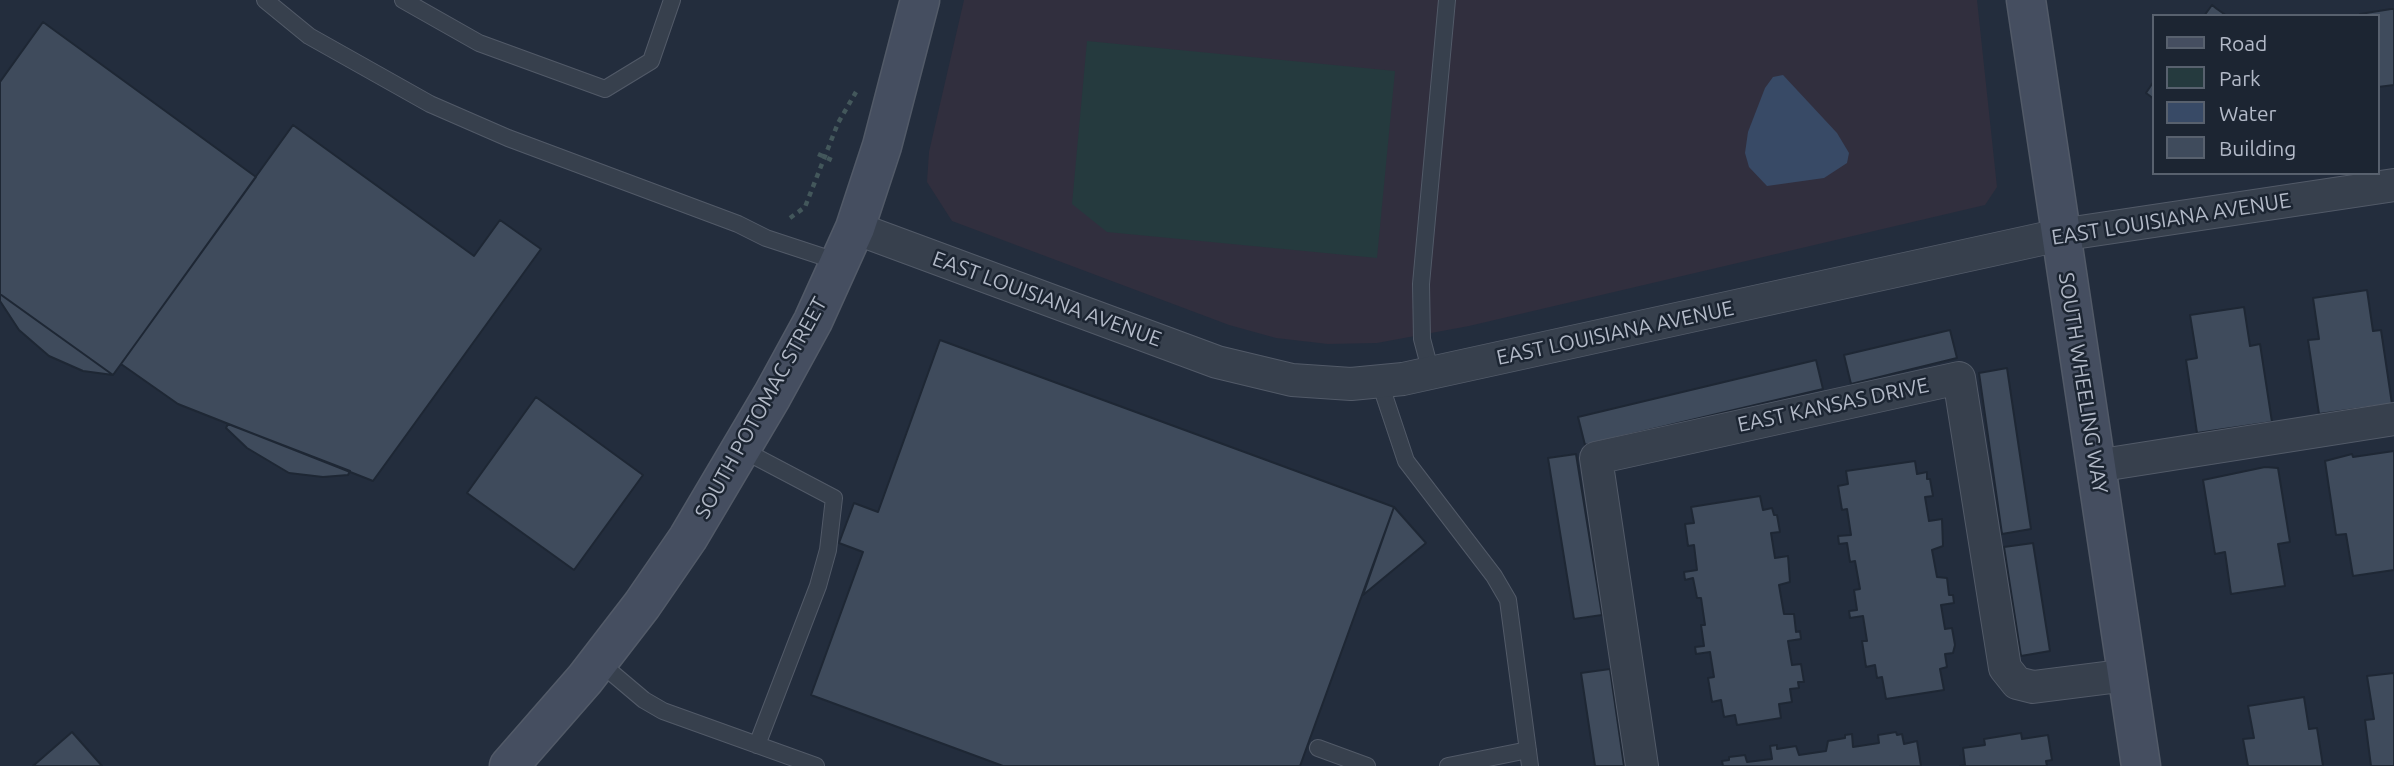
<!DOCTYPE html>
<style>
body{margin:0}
#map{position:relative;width:2394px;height:766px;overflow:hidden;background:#232d3d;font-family:Ubuntu,sans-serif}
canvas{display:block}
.legend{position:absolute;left:2152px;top:14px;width:228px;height:161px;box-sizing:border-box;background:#1c2532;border:2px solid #58616e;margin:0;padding:9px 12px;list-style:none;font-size:21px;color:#b3bac8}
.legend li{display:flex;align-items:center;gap:14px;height:35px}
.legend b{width:35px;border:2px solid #58616e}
</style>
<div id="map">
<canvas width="2394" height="766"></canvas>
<ul class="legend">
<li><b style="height:9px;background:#454e60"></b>Road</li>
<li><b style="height:19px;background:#253a3e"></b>Park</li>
<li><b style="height:19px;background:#384a66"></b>Water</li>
<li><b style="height:19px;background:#3f4b5c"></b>Building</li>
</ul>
</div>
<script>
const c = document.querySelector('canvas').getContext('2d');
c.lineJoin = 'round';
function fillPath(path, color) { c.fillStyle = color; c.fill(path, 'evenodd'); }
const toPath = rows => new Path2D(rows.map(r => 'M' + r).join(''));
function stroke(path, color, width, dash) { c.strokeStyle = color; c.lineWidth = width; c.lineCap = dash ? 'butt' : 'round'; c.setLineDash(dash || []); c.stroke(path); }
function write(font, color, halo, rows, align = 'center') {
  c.font = font + ' Ubuntu,sans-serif'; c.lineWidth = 5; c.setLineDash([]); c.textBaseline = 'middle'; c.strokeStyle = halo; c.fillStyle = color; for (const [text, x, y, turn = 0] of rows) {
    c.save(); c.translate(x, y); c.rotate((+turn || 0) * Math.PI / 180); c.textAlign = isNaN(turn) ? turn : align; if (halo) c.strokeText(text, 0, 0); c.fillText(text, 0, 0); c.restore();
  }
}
fillPath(toPath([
 [964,0,1977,0,1997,187,1985,205,1469,326,1377,343,1328,344,1276,338,1229,325,952,221,927,182,929,152]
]), '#312f3e');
fillPath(toPath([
 [1087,41,1395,71,1377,258,1107,232,1072,204]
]), '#253a3e');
fillPath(toPath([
 [1783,75,1837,133,1849,153,1847,163,1824,178,1767,186,1749,167,1745,153,1748,132,1765,88,1773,77]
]), '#384a66');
const building = toPath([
 [2212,5,2217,9,2227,16,2204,16,2212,5],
 [2391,9,2394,9,2394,85,2378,87,2378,16,2360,14,2391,9],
 [43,22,256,177,113,375,0,294,0,82,43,22],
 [2154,81,2154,99,2146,93,2154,81],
 [293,125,474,256,500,220,541,249,373,481,178,404,121,364,293,125],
 [2367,290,2373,331,2381,330,2392,404,2319,414,2308,340,2319,339,2313,298,2367,290],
 [0,294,113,375,83,371,49,356,19,330,0,301,0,294],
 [2244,307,2250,346,2260,344,2272,422,2197,433,2186,360,2197,358,2190,315,2244,307],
 [1950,330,1957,358,1851,384,1844,355,1950,330],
 [940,340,1394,507,1300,766,1003,766,811,695,863,552,839,543,854,503,878,512,940,340],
 [1816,360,1823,389,1585,445,1578,417,1816,360],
 [2007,368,2031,529,2002,534,1979,373,2007,368],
 [536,397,643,475,574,570,467,493,536,397],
 [228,424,350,471,348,475,323,477,289,473,247,448,226,428,228,424],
 [2394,451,2394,570,2353,576,2346,534,2336,535,2325,461,2352,454,2353,457,2394,451],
 [1576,454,1602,615,1574,619,1548,458,1576,454],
 [1915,461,1917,474,1927,472,1927,479,1930,479,1933,496,1925,497,1929,521,1942,519,1943,546,1932,550,1937,577,1947,578,1949,595,1953,595,1954,603,1941,605,1945,629,1952,628,1955,645,1953,653,1945,654,1947,667,1940,669,1944,690,1886,699,1882,677,1877,678,1875,665,1866,667,1862,641,1867,641,1863,616,1850,618,1849,611,1857,610,1854,590,1860,589,1855,561,1850,562,1847,543,1839,544,1838,536,1851,535,1847,509,1842,510,1838,486,1848,484,1846,471,1915,461],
 [2265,467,2278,468,2290,542,2278,544,2285,586,2231,594,2225,552,2215,554,2203,480,2265,467],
 [1760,496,1763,510,1772,508,1774,515,1777,515,1780,532,1771,533,1775,558,1788,556,1790,582,1779,585,1784,614,1794,614,1796,632,1800,631,1801,639,1788,641,1792,665,1801,664,1804,682,1798,682,1799,688,1790,689,1792,702,1779,704,1781,718,1737,725,1735,715,1724,717,1721,700,1712,702,1708,678,1714,677,1710,652,1696,654,1695,647,1704,646,1701,625,1705,625,1701,598,1697,598,1693,578,1685,580,1684,572,1697,570,1694,545,1688,546,1685,524,1694,523,1691,507,1760,496],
 [1394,507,1426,543,1363,595,1394,507],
 [2033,543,2050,651,2021,656,2004,547,2033,543],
 [1610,669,1624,766,1595,766,1581,673,1610,669],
 [2394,673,2394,766,2371,766,2365,720,2374,719,2367,676,2394,673],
 [2304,697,2309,729,2317,728,2323,766,2248,766,2243,739,2254,738,2248,706,2304,697],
 [72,732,102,766,33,766,72,732],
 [1896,732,1897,735,1902,734,1904,744,1917,741,1921,766,1723,766,1722,761,1729,760,1729,757,1745,755,1747,762,1772,759,1770,746,1777,745,1777,749,1796,746,1799,755,1826,751,1828,741,1845,738,1845,735,1852,734,1853,747,1879,743,1878,735,1896,732],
 [2021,733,2022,739,2048,735,2052,760,2046,761,2047,766,1960,766,1965,765,1963,748,1985,745,1984,739,2021,733]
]);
fillPath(building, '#3f4b5c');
stroke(building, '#1e2734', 2);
const lane = toPath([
 [265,0,309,36,430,104,508,138,738,224,766,238,839,262],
 [403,0,479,43,605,89,651,61,672,0],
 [1431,373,1422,339,1421,284,1447,0],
 [1380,383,1406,461,1494,576,1508,600,1530,766],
 [741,449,834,498,828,550,818,586,757,745],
 [599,662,644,700,663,711,816,766],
 [1318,748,1367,766],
 [1448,766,1528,750]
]);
const street = toPath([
 [855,228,1217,362,1292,380,1351,384,1403,379,2060,235,2394,185],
 [2096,466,2394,419],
 [1642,766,1596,458,1959,378,2005,668,2017,683,2033,687,2128,675]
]);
const secondary = toPath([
 [2026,0,2141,766],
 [509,766,585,679,642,605,688,538,772,396,813,321,855,228,882,146,920,0]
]);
stroke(lane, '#525a68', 18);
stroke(street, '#525a68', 34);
stroke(secondary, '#525a68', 41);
stroke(toPath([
 [818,154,836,162],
 [790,218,805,207,838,123,856,92]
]), '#43575b', 4.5, [5, 5]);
stroke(lane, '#37404d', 16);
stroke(street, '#37404d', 32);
stroke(secondary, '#454e60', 38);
write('21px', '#b3bac8', '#1c2532', [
 ["EAST LOUISIANA AVENUE",2171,219,-9],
 ["EAST LOUISIANA AVENUE",1047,299,20],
 ["EAST LOUISIANA AVENUE",1615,333,-12],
 ["SOUTH WHEELING WAY",2083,383,81],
 ["EAST KANSAS DRIVE",1833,405,-12],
 ["SOUTH POTOMAC STREET",761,408,-61]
]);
</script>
